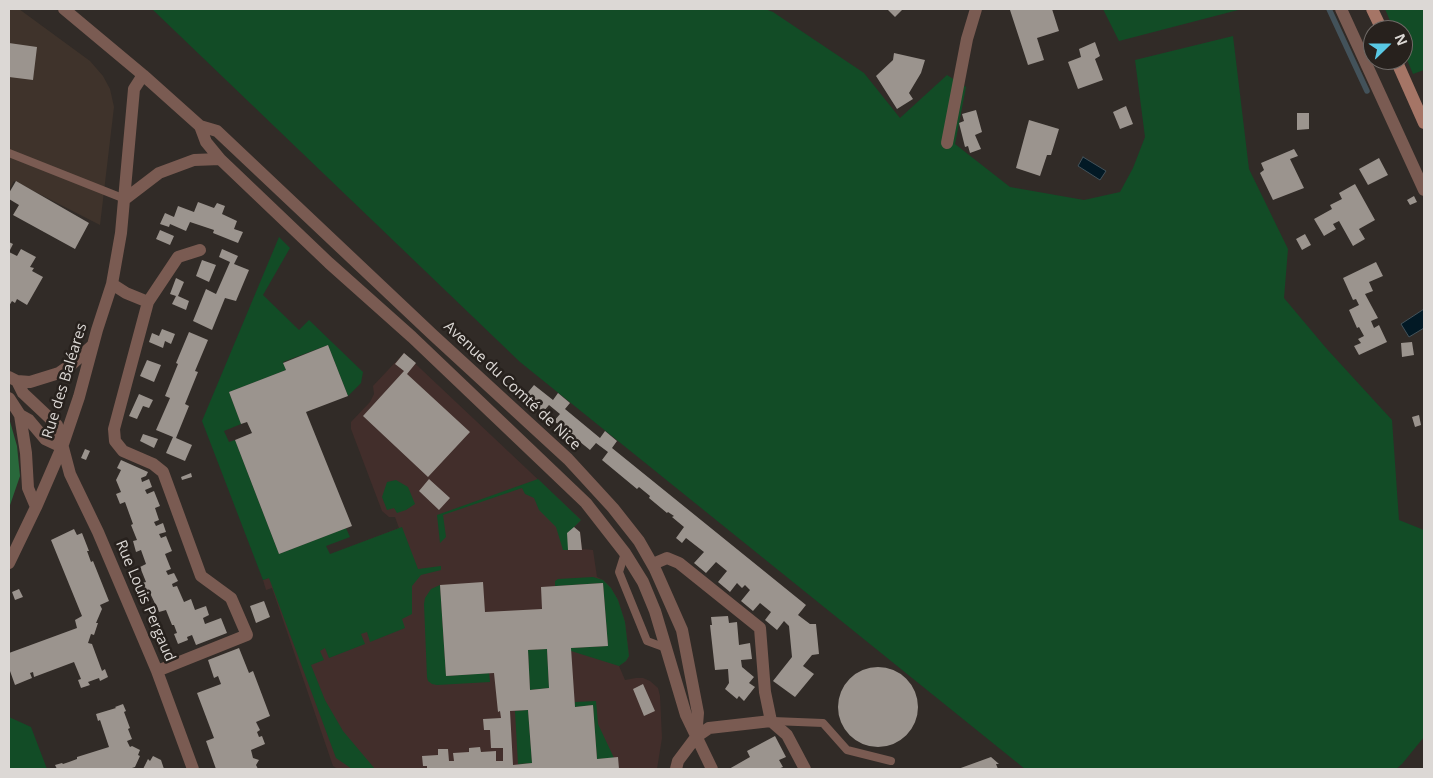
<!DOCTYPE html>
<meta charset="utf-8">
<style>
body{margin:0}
#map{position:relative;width:1433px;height:778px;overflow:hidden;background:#312b27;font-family:"Open Sans",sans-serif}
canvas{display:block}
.frame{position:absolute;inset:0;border:10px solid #dcd8d5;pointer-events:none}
.north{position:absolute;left:1363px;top:20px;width:50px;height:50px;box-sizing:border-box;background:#27211d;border:1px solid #6f6a67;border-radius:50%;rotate:68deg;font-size:14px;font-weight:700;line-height:20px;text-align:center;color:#dcd8d5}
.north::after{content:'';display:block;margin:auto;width:18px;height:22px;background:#59c8e4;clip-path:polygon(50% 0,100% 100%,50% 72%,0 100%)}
</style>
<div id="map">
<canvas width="1433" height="778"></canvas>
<div class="frame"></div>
<div class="north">N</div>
</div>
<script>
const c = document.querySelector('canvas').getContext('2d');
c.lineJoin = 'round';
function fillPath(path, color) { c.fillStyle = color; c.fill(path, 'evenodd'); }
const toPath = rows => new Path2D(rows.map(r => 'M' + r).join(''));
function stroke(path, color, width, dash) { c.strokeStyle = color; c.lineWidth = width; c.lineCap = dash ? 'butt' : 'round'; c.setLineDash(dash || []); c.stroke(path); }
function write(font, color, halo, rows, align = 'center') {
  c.font = font + ' "Open Sans",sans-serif'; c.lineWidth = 5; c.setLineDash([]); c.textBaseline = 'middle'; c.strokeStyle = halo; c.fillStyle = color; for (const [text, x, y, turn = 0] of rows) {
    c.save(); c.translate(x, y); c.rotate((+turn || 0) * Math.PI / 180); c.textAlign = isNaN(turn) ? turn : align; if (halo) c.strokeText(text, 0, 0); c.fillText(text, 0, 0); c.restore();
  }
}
fillPath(toPath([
 [9,9,19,9,90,61,103,76,110,89,114,107,100,225,14,181,9,190]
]), '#3f332b');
fillPath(toPath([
 [404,353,581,520,574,527,580,532,582,549,593,550,597,577,603,580,611,588,618,600,625,622,629,656,626,661,619,666,625,680,636,678,643,678,650,681,658,688,660,696,662,738,657,769,338,769,333,766,272,588,266,590,263,580,399,528,395,517,389,517,382,511,351,429,351,422,370,402,374,394,373,386]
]), '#422e2b');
fillPath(toPath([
 [152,9,765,9,773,12,864,73,900,118,947,75,966,87,955,144,1010,187,1084,200,1120,192,1133,168,1145,137,1135,60,1233,36,1249,169,1288,249,1284,298,1326,348,1392,420,1399,520,1424,530,1424,737,1402,764,1396,769,1025,769,520,362],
 [1103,9,1242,9,1119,41],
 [1385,9,1424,9,1424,70,1413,74,1403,50,1403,30,1394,30],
 [279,237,290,248,263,295,299,330,309,320,363,372,361,383,348,396,328,345,283,362,286,370,229,392,241,424,224,431,229,442,235,440,279,554,346,528,350,537,326,546,330,554,402,527,418,569,441,566,441,570,421,575,412,586,412,614,402,619,405,628,370,642,367,632,361,634,365,644,329,658,325,648,320,651,324,660,311,665,325,700,343,731,375,769,352,769,336,758,269,578,263,580,202,421],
 [538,479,581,520,574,527,568,550,563,550,556,527,539,510,534,498,525,494,522,488,443,515,446,537,440,543,437,515],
 [396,480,408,487,415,504,406,510,397,513,394,508,387,510,382,497,387,482],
 [593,577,603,580,611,588,618,600,625,622,629,656,626,661,619,666,571,651,571,648,608,646,603,583,555,586,555,581,558,579],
 [440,585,446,676,489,673,490,682,437,685,432,684,428,681,427,677,424,604,425,598,431,589],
 [547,649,549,688,530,690,528,650],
 [596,701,598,724,614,758,597,759,593,705,575,707,575,702],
 [528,710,532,763,518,764,515,711],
 [9,717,31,727,47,769,9,769]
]), '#124c26');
fillPath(toPath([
 [9,418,17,446,20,476,9,508]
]), '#29683b');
const water = toPath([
 [1083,157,1106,171,1100,180,1078,166,1083,157],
 [1424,309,1424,328,1409,337,1401,324,1424,309]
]);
fillPath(water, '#021925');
stroke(water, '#43525a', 1);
stroke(toPath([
 [1329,9,1367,91]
]), '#43525a', 5.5);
fillPath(toPath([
 [887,9,903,9,895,17],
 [1013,9,1052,9,1059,31,1037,38,1044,60,1028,65,1010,10],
 [1095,42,1100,56,1095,59,1103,80,1078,89,1068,62,1081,57,1079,49],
 [9,43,37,47,33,80,9,77],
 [894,53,925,60,921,73,909,93,913,99,897,109,876,76,893,60],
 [1126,106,1133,124,1120,129,1113,112],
 [976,110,982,132,975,135,981,149,970,153,968,146,965,147,959,123,964,121,962,114],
 [1297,113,1309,113,1309,129,1297,130],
 [1029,120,1059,129,1051,155,1047,155,1040,176,1016,168],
 [1294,149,1298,156,1290,159,1304,188,1273,200,1260,173,1264,170,1261,163],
 [1379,158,1388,175,1368,185,1359,169],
 [16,181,89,223,75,249,13,215,19,205,9,199,9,193],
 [1355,184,1375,220,1359,229,1365,239,1353,246,1339,221,1333,224,1336,229,1324,236,1314,219,1332,209,1330,205,1342,199,1339,193],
 [1414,196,1417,202,1410,205,1407,200],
 [198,202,214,208,217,203,225,206,222,214,237,221,234,229,243,232,238,243,213,233,214,230,190,222,186,231,170,224,169,227,160,224,165,213,174,217,178,206,194,212],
 [160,230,174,236,170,245,156,239],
 [1305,234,1311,245,1302,250,1296,239],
 [9,242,13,244,9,252,17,256,21,249,36,257,30,267,34,268,32,271,43,277,27,305,17,299,15,303,12,301,9,306],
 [222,249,238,256,234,264,249,270,236,301,225,298,212,330,193,321,206,289,216,294,230,262,219,257],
 [202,260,216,265,209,282,196,276],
 [1376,262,1383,276,1369,282,1373,291,1365,294,1378,318,1371,321,1374,328,1379,325,1387,342,1359,355,1354,346,1361,343,1358,339,1364,336,1359,327,1357,328,1349,310,1359,305,1356,299,1353,300,1343,278],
 [176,278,184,282,178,296,189,301,186,310,172,304,176,296,170,294],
 [162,329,175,334,171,344,165,341,163,348,149,342,152,333,159,336],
 [189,332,208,340,195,371,198,372,185,404,189,406,176,438,192,445,185,461,166,453,173,437,156,430,170,398,165,396,178,364,176,363],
 [1412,342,1414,355,1402,357,1401,343],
 [328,345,348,396,306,412,352,526,279,554,235,440,252,433,247,422,241,424,229,392,286,370,283,363],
 [404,353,416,363,407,374,470,432,428,477,363,416,404,371,395,364],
 [147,360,161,365,154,382,140,376],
 [534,385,553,400,558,393,570,403,565,409,600,438,605,431,617,441,612,448,806,605,798,615,810,624,816,624,819,654,812,655,803,666,814,674,795,697,773,681,792,657,789,626,784,621,777,630,765,620,771,612,760,603,753,611,741,601,750,590,745,585,742,588,737,583,730,592,718,582,727,571,716,562,706,573,694,563,704,552,686,538,682,543,676,538,684,527,672,517,674,516,668,512,667,513,649,498,650,496,639,487,637,489,602,460,608,452,596,443,590,450,554,421,560,414,549,405,543,412,524,397],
 [139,394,153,400,149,408,143,406,137,419,129,416],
 [1419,415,1421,425,1415,427,1412,417],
 [143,434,158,439,154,448,140,441],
 [85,449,90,451,86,460,81,458],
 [121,460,148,472,146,476,141,478,142,482,149,479,152,487,145,490,147,494,154,491,160,506,155,508,159,520,154,522,156,526,163,523,166,532,159,534,161,538,166,536,172,551,165,554,171,569,166,571,168,575,174,573,178,581,172,584,173,587,177,586,184,602,191,599,195,610,206,606,209,615,203,618,205,624,221,618,227,633,196,645,192,635,187,637,188,640,178,644,174,634,177,633,174,625,172,625,166,610,159,612,149,591,145,593,142,583,146,582,140,567,146,564,141,550,136,552,133,541,137,540,131,525,133,524,125,502,120,504,116,494,121,492,116,480,121,470,117,468],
 [191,473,192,477,182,480,181,477],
 [429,479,450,498,439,510,419,491],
 [574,527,580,532,582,550,568,550,567,533],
 [74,529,77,535,82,533,89,551,87,551,91,562,93,561,109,601,100,605,102,609,96,623,98,623,94,635,91,634,88,643,92,644,102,671,105,669,108,677,100,681,99,678,88,682,90,685,81,688,78,680,81,679,74,662,34,677,33,672,30,673,32,678,15,685,10,671,9,671,9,653,77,628,75,620,82,616,51,540],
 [483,582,485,612,542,609,541,587,603,583,608,646,571,648,575,707,593,705,597,759,618,757,619,769,427,769,427,766,423,766,422,756,438,755,438,749,448,749,449,761,454,761,453,753,469,752,469,748,480,747,481,752,496,751,496,761,503,761,503,748,491,748,490,730,484,730,483,719,501,718,500,711,498,712,494,673,446,676,440,585],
 [547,649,549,688,530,690,528,650],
 [528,710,532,763,513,765,510,711],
 [19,589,23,597,15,600,12,592],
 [264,601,270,617,256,623,250,606],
 [728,616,729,623,737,622,739,645,750,643,752,659,741,660,742,667,754,677,749,683,755,687,744,701,739,696,737,699,725,689,729,683,728,669,715,670,710,625,712,625,711,617],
 [239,648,249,673,253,671,270,716,256,722,260,730,257,732,259,737,262,736,265,744,251,750,253,758,259,760,256,765,258,769,216,769,206,741,214,738,197,693,221,684,218,676,214,678,208,660],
 '838 707a40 40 0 1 1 80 0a40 40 0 1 1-80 0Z',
 [643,684,655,711,644,716,633,689],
 [123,704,126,711,124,712,130,728,128,729,132,739,127,741,130,747,132,746,140,750,138,755,140,756,135,767,129,769,57,769,55,765,62,763,63,764,69,762,77,759,77,757,109,747,100,720,98,721,96,714,116,708,115,707],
 [775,736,786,757,779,760,783,767,778,769,729,769,750,757,747,751],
 [153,756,161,760,164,769,143,769,148,759,150,761],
 [991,757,999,764,996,764,998,769,958,769]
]), '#9b948e');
stroke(toPath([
 [9,153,125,199],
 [625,553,619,572,647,641,666,648],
 [773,721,823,723,847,750,891,761]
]), '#7a5b52', 8);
stroke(toPath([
 [64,9,143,75,200,126,217,131,433,335,568,459,613,508,639,541,655,569,682,630,698,713,696,737,678,761,676,769],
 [1341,9,1424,190],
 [200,126,206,142,220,159,329,263,412,337,586,503,625,553,643,582,655,611,686,715,712,769],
 [947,143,967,39,976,9],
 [125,199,159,173,194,160,220,159],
 [112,284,126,293,148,302],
 [9,377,17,381,30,382,59,373,72,364,93,345],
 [17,381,23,393,57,425,70,474,98,532,157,671,193,769],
 [9,398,20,415,26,453,28,488,36,507],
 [20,415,29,420,45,439,62,447],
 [9,563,36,507,62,447,79,397,97,330,112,284,121,233,134,89,143,75],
 [653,564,667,558,679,563,760,628,765,692,771,721,787,735,805,769],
 [157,671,247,635,231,598,201,576,163,472,153,464,123,451,115,441,114,429,148,302,178,257,200,250],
 [696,737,709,728,771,721]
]), '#7a5b52', 12);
stroke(toPath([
 [1372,9,1382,30],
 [1396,60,1424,123]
]), '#a57566', 12);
write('15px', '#dcd8d5', '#27211d', [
 ["Rue des Baléares",65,381,-73],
 ["Avenue du Comté de Nice",512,386,43],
 ["Rue Louis Pergaud",145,601,67]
]);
</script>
